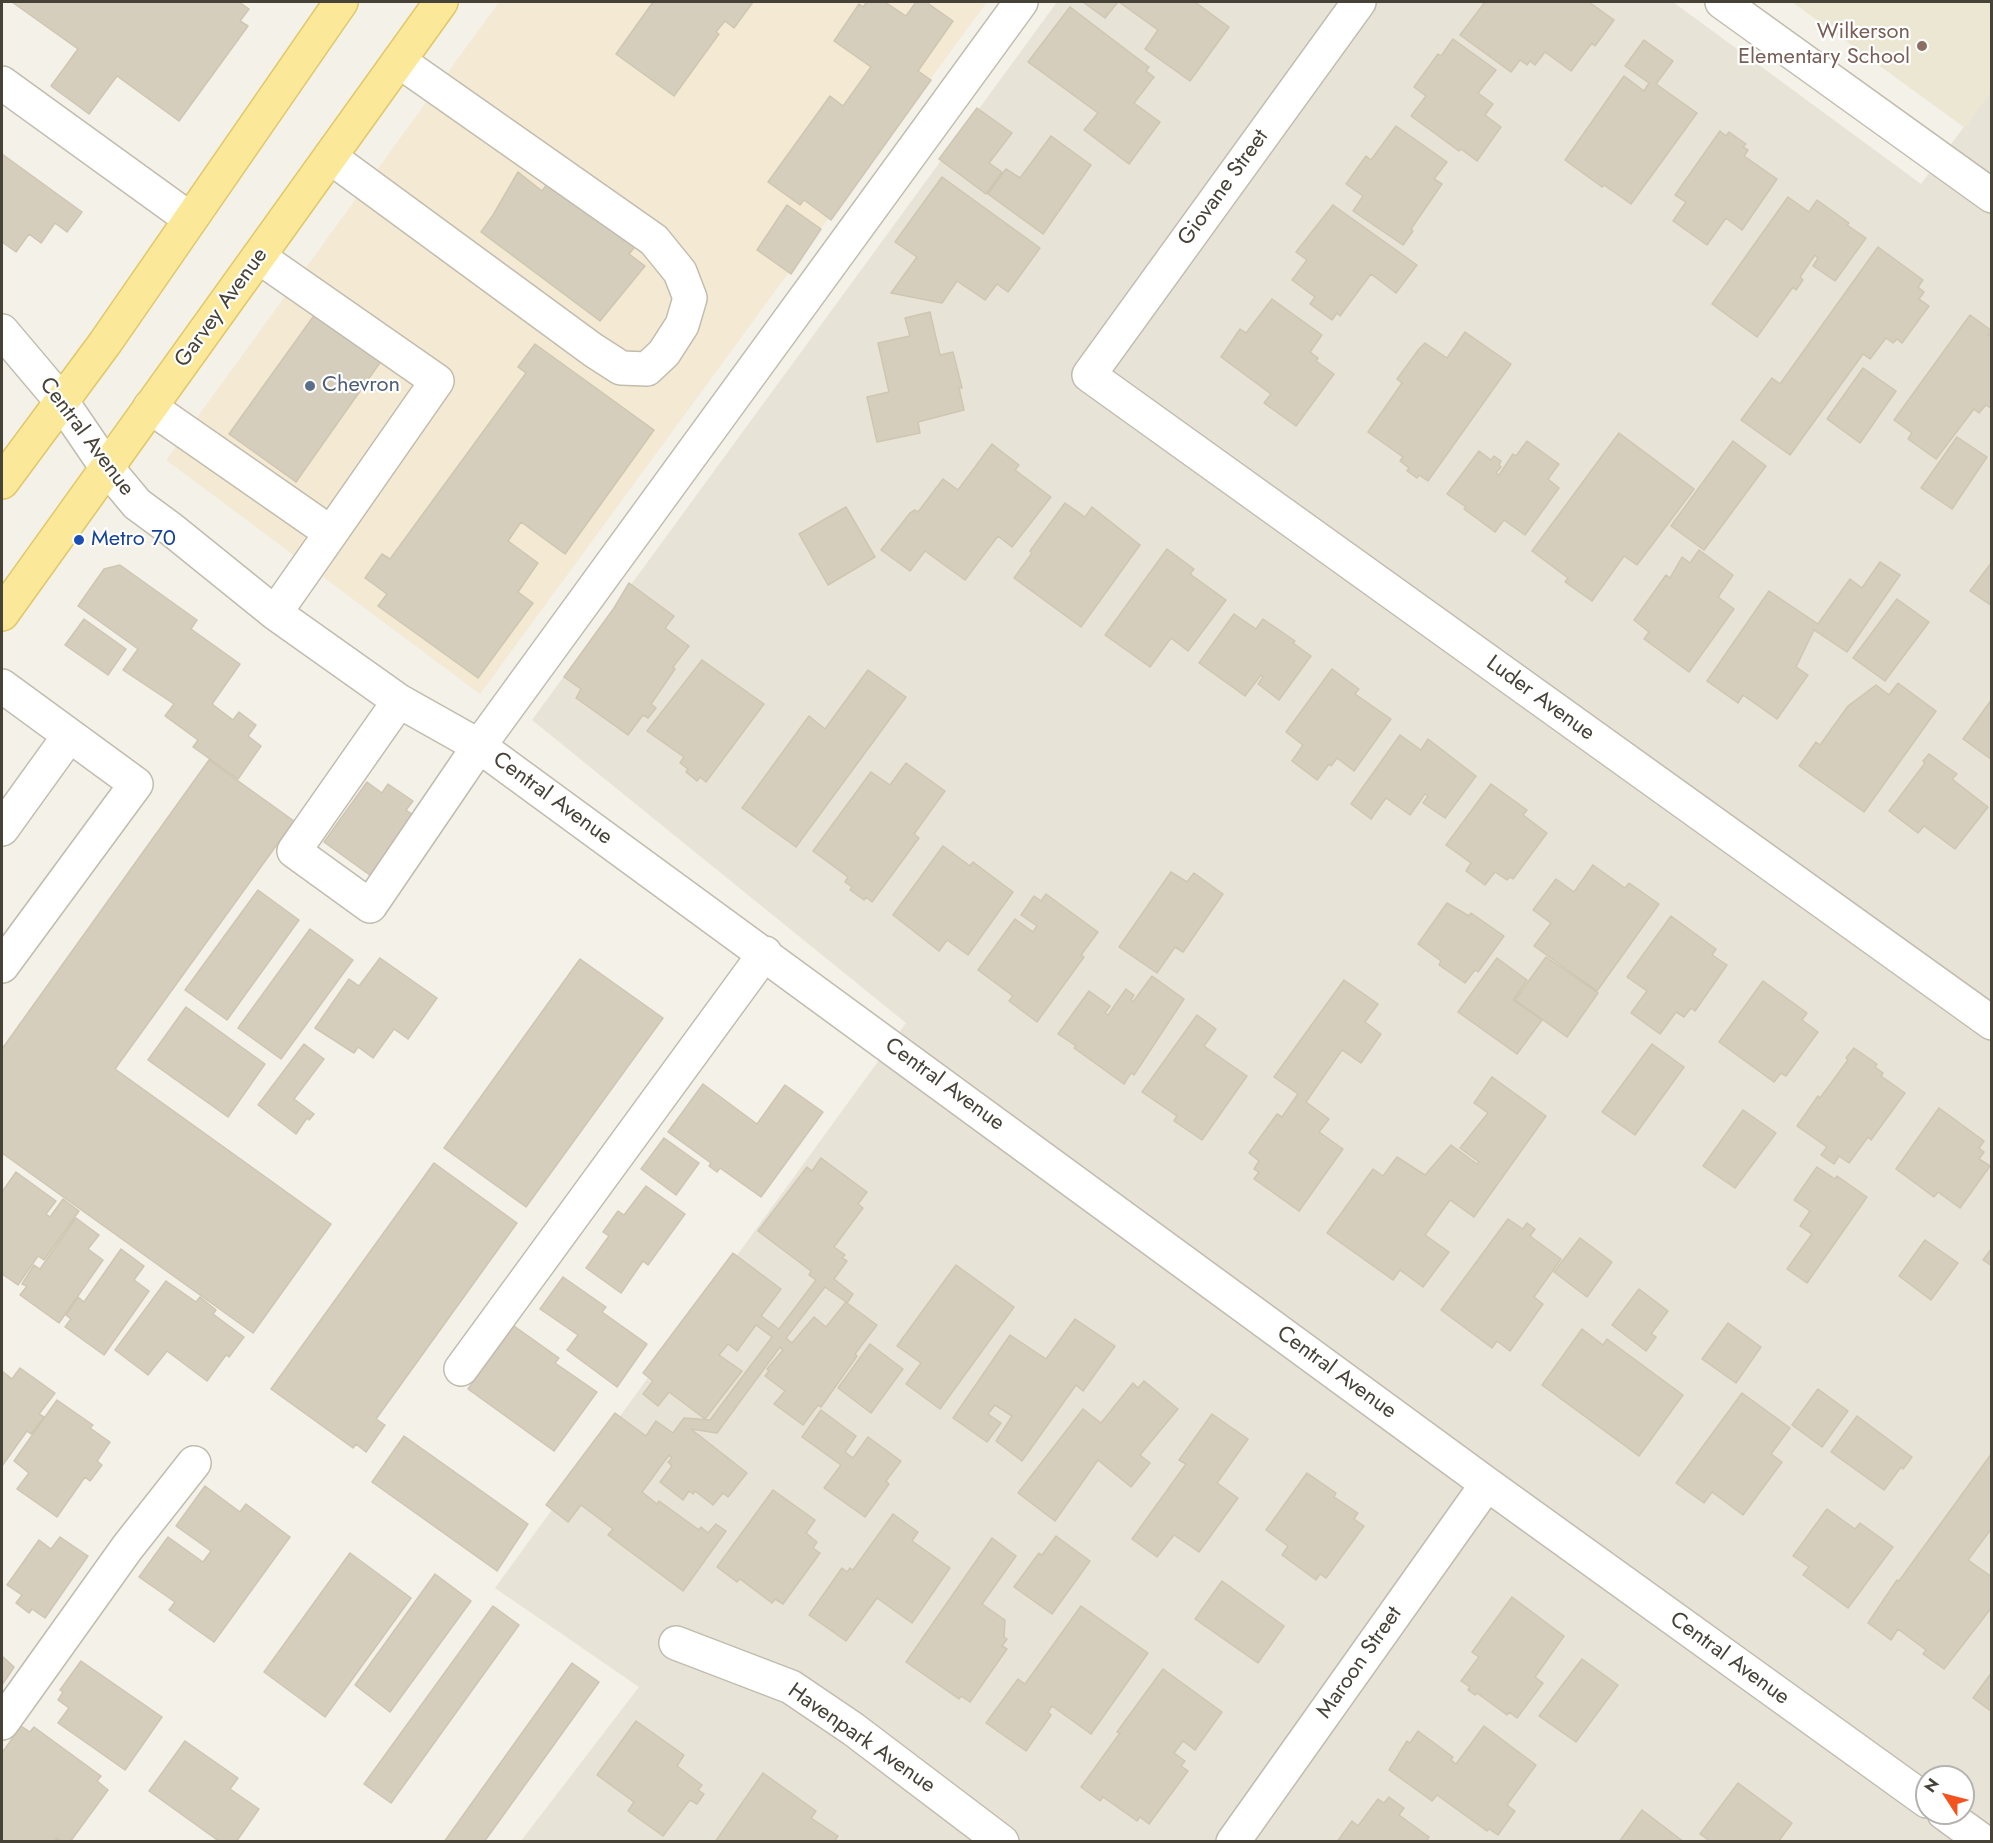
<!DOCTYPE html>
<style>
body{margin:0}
#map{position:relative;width:1993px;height:1843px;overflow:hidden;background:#f3f1e8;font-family:Jost,sans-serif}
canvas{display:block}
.frame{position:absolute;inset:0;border:3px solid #464237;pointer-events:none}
.north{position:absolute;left:1915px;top:1765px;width:60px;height:60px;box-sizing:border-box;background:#fff;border:2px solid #b5b3af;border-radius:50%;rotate:306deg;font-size:16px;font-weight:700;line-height:24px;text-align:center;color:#464237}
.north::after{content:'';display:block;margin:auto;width:21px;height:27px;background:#f3531f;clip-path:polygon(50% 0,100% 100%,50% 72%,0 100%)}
</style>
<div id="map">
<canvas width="1993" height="1843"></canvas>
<div class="frame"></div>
<div class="north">N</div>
</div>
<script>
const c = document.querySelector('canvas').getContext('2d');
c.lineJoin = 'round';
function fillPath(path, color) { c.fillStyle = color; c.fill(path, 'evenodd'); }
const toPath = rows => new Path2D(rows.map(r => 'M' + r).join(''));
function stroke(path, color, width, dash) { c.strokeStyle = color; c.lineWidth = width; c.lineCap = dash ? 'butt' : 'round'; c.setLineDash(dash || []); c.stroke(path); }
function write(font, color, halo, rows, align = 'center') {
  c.font = font + ' Jost,sans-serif'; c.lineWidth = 4.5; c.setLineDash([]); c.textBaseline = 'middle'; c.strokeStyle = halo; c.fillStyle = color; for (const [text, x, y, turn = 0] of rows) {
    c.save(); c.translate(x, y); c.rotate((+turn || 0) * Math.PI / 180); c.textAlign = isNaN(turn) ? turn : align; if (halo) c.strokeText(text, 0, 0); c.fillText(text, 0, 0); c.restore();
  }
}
fillPath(toPath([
 [1057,2,1673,2,1921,184,1991,91,1991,1841,521,1841,639,1687,495,1588,906,1023,532,720],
 [1927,1777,1963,1777,1963,1813,1927,1813]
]), '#e7e3d6');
fillPath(toPath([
 [499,2,987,2,480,694,166,460]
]), '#f4ead3');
fillPath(toPath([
 [1792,2,1991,2,1991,91,1965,128]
]), '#ece7d2');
const building = toPath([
 [12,2,239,2,249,9,240,21,248,26,179,121,117,76,89,114,51,86,78,49,12,2],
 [653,2,753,2,734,28,725,21,716,32,719,34,674,96,616,54,653,2],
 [867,2,885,2,906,16,916,2,926,2,953,21,918,71,931,80,831,220,804,200,800,205,768,182,830,96,843,106,871,67,834,41,859,4,863,7,867,2],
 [1083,2,1118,2,1105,18,1083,2],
 [1119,2,1195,2,1229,27,1190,81,1145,49,1158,30,1119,2],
 [1485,2,1589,2,1614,20,1595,46,1592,43,1571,71,1545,52,1535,65,1530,61,1527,65,1520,60,1511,72,1460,35,1485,2],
 [1070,7,1149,67,1146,71,1154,77,1134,103,1160,122,1129,164,1084,130,1098,113,1028,62,1070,7],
 [1453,39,1496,70,1478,93,1493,104,1485,115,1501,127,1477,161,1461,149,1459,151,1411,116,1426,96,1414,87,1438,54,1441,56,1453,39],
 [1644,40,1673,61,1656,84,1697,113,1631,204,1604,185,1602,187,1565,160,1624,76,1644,91,1649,83,1625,66,1644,40],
 [977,108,1012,133,989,163,1002,172,986,194,939,159,977,108],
 [1396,126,1447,162,1434,179,1442,184,1411,229,1413,231,1403,245,1353,211,1363,196,1346,184,1366,156,1371,160,1396,126],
 [1720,131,1726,136,1729,132,1746,144,1743,147,1748,150,1744,156,1777,179,1742,230,1726,218,1707,245,1673,221,1686,202,1675,195,1720,131],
 [1051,136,1091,165,1043,234,988,194,1006,169,1020,178,1051,136],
 [2,154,82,212,67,232,55,223,41,243,29,234,16,252,2,242,2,154],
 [518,172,542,191,547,184,579,208,583,202,638,243,629,254,645,266,600,321,481,232,493,215,518,172],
 [942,177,1040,248,1008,292,997,284,985,300,957,281,942,303,891,293,917,257,895,242,942,177],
 [1788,197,1809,212,1817,200,1849,223,1847,225,1866,238,1835,281,1813,266,1818,258,1815,255,1800,277,1803,280,1796,290,1793,287,1757,337,1712,304,1788,197],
 [787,205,821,229,791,274,757,250,787,205],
 [1333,205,1417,265,1396,293,1371,274,1340,316,1337,313,1332,320,1310,304,1315,297,1292,280,1307,260,1296,252,1333,205],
 [1878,247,1923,280,1918,287,1924,292,1919,299,1929,306,1902,343,1897,339,1893,343,1886,338,1870,359,1863,354,1790,455,1741,420,1772,378,1780,384,1878,247],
 [1272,299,1322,335,1310,352,1318,358,1316,361,1334,374,1296,426,1264,403,1271,394,1221,357,1240,329,1246,333,1272,299],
 [318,310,384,357,296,482,229,434,318,310],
 [930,312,940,355,953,352,962,388,959,388,964,410,918,422,920,433,877,442,867,397,889,392,878,343,910,336,905,318,930,312],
 [1970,315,1992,331,1988,335,1992,337,1992,409,1986,405,1979,413,1974,409,1936,459,1908,439,1912,433,1894,420,1970,315],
 [1465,332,1511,364,1428,481,1419,475,1417,478,1407,471,1409,468,1400,461,1403,457,1368,432,1402,383,1397,379,1419,349,1425,343,1447,358,1465,332],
 [535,344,654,430,565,554,521,522,508,541,538,563,518,592,533,603,478,678,378,606,387,594,365,578,382,554,390,559,526,373,518,367,535,344],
 [1863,368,1896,391,1860,443,1827,419,1863,368],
 [1619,433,1694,489,1637,565,1624,556,1592,601,1565,582,1568,578,1532,551,1619,433],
 [1957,437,1987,457,1952,509,1921,488,1957,437],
 [1527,441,1559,464,1548,479,1559,488,1525,535,1504,520,1495,532,1464,509,1466,507,1447,494,1479,451,1491,460,1494,456,1501,461,1499,465,1501,467,1496,473,1499,475,1513,454,1516,456,1527,441],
 [1733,441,1766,466,1704,550,1671,526,1733,441],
 [992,444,1019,465,1015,470,1051,497,1012,547,998,536,965,580,925,551,910,571,881,550,910,513,915,510,918,512,943,479,958,490,992,444],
 [1065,503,1085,517,1092,507,1140,545,1081,627,1014,578,1032,553,1030,551,1065,503],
 [846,507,875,557,828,585,799,534,846,507],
 [1167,549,1194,569,1190,574,1226,600,1188,651,1171,638,1150,667,1105,635,1167,549],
 [1699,550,1733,575,1718,597,1734,609,1689,672,1644,639,1649,632,1634,620,1666,575,1670,578,1682,557,1690,563,1699,550],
 [1880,562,1900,575,1847,652,1814,630,1796,667,1808,675,1777,719,1743,695,1738,703,1707,681,1769,591,1818,624,1850,579,1862,588,1880,562],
 [1992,562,1992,606,1970,591,1992,562],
 [120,565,197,620,191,629,240,664,212,704,233,720,239,712,256,725,248,736,261,746,238,779,193,747,198,740,165,716,174,704,123,670,138,649,78,606,104,569,120,565],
 [629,583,674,616,665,628,689,646,673,667,675,669,651,704,656,708,648,718,643,715,628,735,576,698,581,689,564,677,614,608,629,583],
 [1897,599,1929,622,1885,681,1853,658,1897,599],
 [1234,614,1256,629,1263,619,1295,641,1293,643,1311,656,1279,700,1258,684,1263,677,1261,675,1245,696,1199,663,1234,614],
 [84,619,126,649,108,675,65,645,84,619],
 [702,660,764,704,706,782,700,777,697,781,686,772,688,769,680,763,684,757,647,731,702,660],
 [1332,669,1359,689,1355,694,1391,719,1354,771,1337,758,1331,766,1329,764,1317,780,1292,761,1303,745,1286,732,1332,669],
 [868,670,906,697,796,847,742,808,809,716,825,729,868,670],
 [1898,683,1936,711,1864,812,1799,766,1816,742,1820,745,1848,706,1876,685,1889,695,1898,683],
 [1992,699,1992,760,1963,739,1992,699],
 [1400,735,1421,750,1428,739,1476,776,1445,818,1423,803,1428,796,1425,794,1410,815,1386,798,1371,819,1351,804,1400,735],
 [1929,754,1957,774,1952,779,1988,807,1955,849,1924,826,1918,833,1889,811,1925,763,1923,761,1929,754],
 [209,760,294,821,115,1069,331,1224,253,1333,2,1153,2,1049,209,760],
 [906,763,945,791,914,834,919,838,872,902,866,897,864,900,850,890,852,887,845,882,848,877,813,851,871,772,890,785,906,763],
 [367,782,382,793,388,784,413,801,406,810,421,821,378,881,324,842,367,782],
 [1491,784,1527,810,1523,815,1547,833,1513,879,1510,877,1507,880,1495,872,1485,885,1466,871,1471,863,1446,845,1491,784],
 [943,846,970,866,973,862,1013,892,968,955,947,940,939,951,893,915,943,846],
 [1593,865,1625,888,1629,883,1659,904,1597,991,1534,946,1551,923,1533,910,1556,879,1574,892,1593,865],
 [1171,872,1187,882,1194,873,1223,894,1183,952,1175,947,1157,973,1119,947,1171,872],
 [258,890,299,920,227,1020,185,990,258,890],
 [1046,894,1098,932,1081,955,1084,957,1037,1022,1009,1001,1013,996,978,970,1015,919,1033,932,1037,926,1021,915,1034,896,1041,901,1046,894],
 [1447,903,1469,916,1471,913,1504,936,1478,972,1475,970,1465,983,1439,965,1441,961,1418,944,1447,903],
 [1671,916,1716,949,1712,955,1727,965,1695,1011,1691,1008,1684,1017,1676,1012,1660,1034,1631,1013,1647,991,1627,977,1671,916],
 [310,929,353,960,281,1059,238,1028,310,929],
 [1546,957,1598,993,1567,1037,1515,1000,1546,957],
 [380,958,437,998,408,1039,394,1029,373,1058,358,1047,354,1053,315,1028,349,979,359,986,380,958],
 [1497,958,1527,980,1513,1000,1542,1020,1517,1054,1458,1012,1497,958],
 [580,959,663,1018,526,1207,444,1148,580,959],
 [1152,976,1184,999,1134,1075,1131,1073,1124,1084,1074,1048,1076,1046,1058,1034,1089,991,1110,1006,1105,1013,1108,1015,1126,989,1134,995,1131,1000,1133,1002,1152,976],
 [1344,980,1378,1004,1365,1022,1381,1034,1361,1063,1342,1050,1306,1102,1329,1119,1319,1132,1343,1149,1299,1211,1254,1179,1259,1172,1254,1169,1259,1161,1249,1153,1277,1114,1282,1117,1298,1094,1274,1077,1344,980],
 [1763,981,1807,1013,1802,1020,1818,1032,1786,1076,1781,1073,1774,1082,1719,1042,1763,981],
 [186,1007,265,1064,228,1117,148,1060,186,1007],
 [1197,1015,1216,1029,1204,1046,1247,1076,1202,1140,1174,1121,1177,1116,1142,1092,1197,1015],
 [304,1044,324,1059,294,1099,314,1114,309,1120,307,1118,296,1134,258,1105,304,1044],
 [1652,1044,1684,1067,1635,1135,1602,1112,1652,1044],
 [1854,1048,1877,1064,1875,1067,1883,1073,1881,1076,1905,1093,1871,1140,1868,1137,1849,1163,1839,1156,1834,1164,1821,1155,1827,1147,1797,1126,1818,1096,1820,1098,1848,1060,1846,1058,1854,1048],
 [1492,1077,1546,1116,1474,1217,1450,1200,1425,1235,1449,1252,1423,1287,1400,1270,1393,1280,1327,1233,1373,1169,1383,1176,1397,1157,1425,1175,1451,1145,1477,1164,1479,1162,1460,1148,1488,1113,1474,1103,1492,1077],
 [703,1084,757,1124,785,1085,823,1112,761,1197,720,1168,717,1172,709,1166,711,1163,668,1132,703,1084],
 [1939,1108,1984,1141,1979,1148,1984,1152,1979,1159,1990,1166,1960,1208,1938,1192,1934,1197,1896,1169,1939,1108],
 [1743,1110,1776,1133,1735,1188,1703,1166,1743,1110],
 [664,1138,699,1163,676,1195,641,1169,664,1138],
 [821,1158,867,1192,858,1204,863,1208,834,1247,845,1255,842,1258,847,1261,834,1279,853,1294,847,1303,877,1325,855,1354,857,1356,821,1407,818,1405,803,1425,774,1404,785,1391,765,1376,769,1371,767,1369,783,1350,780,1347,717,1433,691,1429,747,1473,728,1497,723,1493,713,1505,695,1491,693,1494,689,1491,683,1500,660,1482,672,1466,668,1462,672,1458,669,1455,642,1492,657,1504,659,1501,699,1530,701,1527,708,1533,716,1524,726,1531,683,1591,608,1535,613,1529,581,1505,568,1522,546,1505,615,1413,646,1436,656,1421,673,1433,684,1418,710,1420,772,1337,756,1325,737,1351,728,1344,719,1355,742,1371,705,1419,669,1392,658,1406,643,1394,653,1381,643,1373,733,1253,781,1289,761,1316,779,1329,816,1280,809,1275,811,1271,758,1231,807,1167,812,1171,821,1158],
 [825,1287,846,1302,826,1327,814,1317,792,1343,786,1338,825,1287],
 [434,1163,517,1223,376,1419,385,1425,366,1452,356,1444,353,1448,271,1389,434,1163],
 [1817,1167,1835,1179,1837,1176,1867,1197,1807,1283,1787,1269,1812,1234,1800,1226,1810,1211,1794,1200,1817,1167],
 [16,1172,56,1201,46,1214,50,1217,63,1199,79,1211,44,1260,38,1256,18,1285,2,1274,2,1192,16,1172],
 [646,1186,685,1214,648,1265,643,1261,621,1293,586,1268,609,1236,603,1232,618,1211,624,1215,646,1186],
 [76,1218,99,1235,88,1249,103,1260,59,1323,20,1295,27,1286,22,1284,34,1265,40,1269,76,1218],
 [1508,1219,1523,1229,1527,1223,1535,1229,1530,1236,1561,1259,1534,1297,1543,1304,1510,1351,1497,1341,1492,1348,1441,1310,1508,1219],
 [1580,1238,1612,1262,1587,1297,1554,1272,1580,1238],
 [1925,1240,1958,1263,1931,1300,1899,1276,1925,1240],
 [1992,1248,1992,1266,1983,1260,1992,1248],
 [121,1249,144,1266,134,1280,149,1291,104,1355,65,1327,71,1319,66,1315,78,1297,84,1302,121,1249],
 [956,1265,1014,1307,940,1409,906,1384,921,1363,897,1346,956,1265],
 [563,1277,606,1307,602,1312,647,1344,617,1387,567,1350,578,1335,540,1309,563,1277],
 [166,1281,196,1302,200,1297,216,1310,213,1314,244,1337,229,1357,226,1355,207,1381,167,1351,148,1375,115,1350,166,1281],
 [1639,1289,1668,1311,1651,1334,1656,1337,1646,1351,1612,1325,1639,1289],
 [1075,1319,1115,1346,1083,1391,1076,1385,1022,1461,996,1441,1012,1416,995,1405,988,1414,1001,1423,987,1442,953,1418,1010,1335,1046,1359,1075,1319],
 [1728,1323,1761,1347,1736,1383,1702,1359,1728,1323],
 [514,1326,559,1358,555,1363,597,1392,554,1451,468,1389,514,1326],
 [1582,1329,1603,1345,1607,1339,1683,1395,1639,1456,1542,1385,1582,1329],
 [870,1344,903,1369,871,1413,838,1388,870,1344],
 [20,1368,55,1393,39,1414,44,1417,31,1434,27,1431,2,1466,2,1371,12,1379,20,1368],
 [1144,1381,1178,1409,1140,1455,1150,1463,1131,1487,1098,1460,1055,1521,1018,1493,1083,1409,1101,1423,1133,1383,1138,1388,1144,1381],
 [1818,1389,1848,1411,1822,1447,1792,1425,1818,1389],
 [1742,1393,1790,1428,1771,1454,1782,1462,1743,1515,1712,1492,1704,1503,1676,1483,1742,1393],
 [57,1400,93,1425,90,1428,110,1442,97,1461,102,1465,90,1481,85,1477,57,1517,17,1489,29,1473,14,1461,57,1400],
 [821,1410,856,1436,845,1452,853,1458,868,1437,901,1461,886,1481,889,1484,865,1517,824,1488,841,1465,802,1437,821,1410],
 [1212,1414,1248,1439,1217,1483,1238,1498,1199,1552,1174,1535,1157,1557,1132,1539,1186,1464,1179,1460,1212,1414],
 [1857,1416,1912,1457,1903,1469,1901,1467,1884,1490,1831,1452,1857,1416],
 [404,1436,528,1524,497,1571,372,1482,404,1436],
 [1992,1453,1992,1528,1968,1560,1992,1577,1992,1607,1944,1669,1923,1654,1926,1650,1898,1629,1891,1640,1868,1623,1897,1580,1899,1581,1992,1453],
 [1307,1473,1336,1493,1334,1497,1358,1513,1354,1519,1364,1526,1326,1578,1320,1574,1316,1580,1282,1555,1288,1546,1266,1530,1307,1473],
 [205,1486,240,1512,246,1504,290,1537,214,1642,169,1610,175,1602,139,1577,168,1537,203,1562,211,1551,176,1526,205,1486],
 [773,1490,815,1520,806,1533,817,1542,813,1548,820,1553,783,1604,775,1599,772,1603,740,1579,737,1582,717,1567,773,1490],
 [1827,1509,1855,1529,1860,1523,1893,1547,1848,1608,1803,1575,1809,1567,1793,1556,1827,1509],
 [893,1514,918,1532,912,1541,950,1568,912,1623,877,1598,846,1641,809,1615,842,1568,847,1572,850,1568,853,1570,893,1514],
 [1056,1536,1090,1561,1052,1614,1014,1587,1039,1553,1042,1555,1056,1536],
 [60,1537,88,1556,45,1618,32,1609,29,1613,16,1603,22,1595,7,1585,39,1540,51,1549,60,1537],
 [992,1538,1016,1556,982,1604,1005,1620,1004,1637,1007,1639,1002,1646,1007,1649,970,1702,961,1696,959,1699,906,1662,992,1538],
 [350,1553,411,1598,325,1717,264,1672,350,1553],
 [435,1574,471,1601,390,1712,355,1685,435,1574],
 [1222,1581,1284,1626,1258,1663,1195,1619,1222,1581],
 [1512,1597,1564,1636,1535,1677,1543,1683,1517,1718,1509,1712,1507,1715,1477,1693,1475,1695,1468,1690,1470,1687,1461,1681,1479,1657,1472,1652,1512,1597],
 [493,1606,519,1625,391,1803,364,1784,493,1606],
 [1081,1606,1148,1653,1091,1734,1052,1706,1048,1712,1051,1715,1026,1751,986,1723,1018,1679,1025,1684,1081,1606],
 [2,1656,14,1667,2,1685,2,1656],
 [1582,1659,1618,1685,1576,1742,1539,1716,1582,1659],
 [81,1661,162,1717,125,1770,58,1723,69,1708,58,1700,63,1692,60,1690,81,1661],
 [572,1663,599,1682,484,1842,444,1842,572,1663],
 [1163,1669,1222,1712,1195,1750,1183,1741,1174,1753,1185,1761,1181,1766,1188,1771,1149,1824,1140,1817,1137,1821,1103,1797,1100,1801,1081,1787,1120,1733,1117,1732,1163,1669],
 [1992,1672,1992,1712,1973,1698,1992,1672],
 [636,1721,684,1755,677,1766,702,1785,698,1790,704,1794,697,1804,690,1800,663,1836,628,1811,634,1802,597,1775,636,1721],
 [21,1726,30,1732,34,1727,101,1776,97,1781,108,1790,70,1842,61,1842,57,1838,54,1842,2,1842,2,1753,21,1726],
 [1484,1726,1536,1765,1507,1805,1515,1811,1498,1835,1489,1829,1487,1831,1437,1795,1432,1801,1389,1770,1407,1741,1410,1743,1418,1731,1453,1757,1451,1760,1456,1764,1484,1726],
 [185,1741,238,1778,230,1789,259,1809,236,1842,220,1842,149,1791,185,1741],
 [763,1773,816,1811,811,1818,838,1836,834,1842,715,1842,763,1773],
 [1738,1783,1792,1823,1778,1842,1711,1842,1700,1834,1738,1783],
 [1389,1797,1404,1808,1399,1815,1429,1837,1426,1842,1337,1842,1352,1821,1358,1826,1378,1799,1384,1803,1389,1797],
 [1642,1810,1684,1842,1619,1842,1642,1810]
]);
fillPath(building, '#d5cebd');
stroke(building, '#cfc6b1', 1.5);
const minor = toPath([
 [1359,2,1089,375,1992,1023],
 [1722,2,1992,196],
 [2,83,190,219],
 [330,157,593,350,621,368,647,369,664,353,682,325,690,298,680,272,654,240,399,61],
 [2,331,62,402,107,468,137,504,171,529,275,613,399,701,479,746,1487,1484,1927,1801],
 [150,407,331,533,437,381,259,257],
 [275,613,331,533],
 [2,686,136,784,2,966],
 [399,701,294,851,370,906,479,746,1021,2],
 [2,829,69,736],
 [461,1369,765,953],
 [676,1643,791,1687,853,1729,1002,1842],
 [2,1723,127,1548,194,1463],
 [1944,1813,1984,1842],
 [1233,1842,1487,1484]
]);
const major = toPath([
 [2,482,105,343,341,2],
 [2,614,441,2]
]);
stroke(minor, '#c1bcad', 36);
stroke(major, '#e0c869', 36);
stroke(minor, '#fff', 33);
stroke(major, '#fbe899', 33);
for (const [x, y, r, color] of [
 [1922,46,6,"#8d6e63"],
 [310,386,6,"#5c6f8a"],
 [79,540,6,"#1a4fb4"]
]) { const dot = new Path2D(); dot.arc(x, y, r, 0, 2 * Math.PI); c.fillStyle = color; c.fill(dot); stroke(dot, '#fff', 2); }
write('22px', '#785e54', '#fff', [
 ["Wilkerson",1910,33],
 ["Elementary School",1910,58]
], 'right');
write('22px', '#464237', '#fff', [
 ["Giovane Street",1224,188,-54],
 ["Garvey Avenue",222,308,-54],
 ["Central Avenue",86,437,53],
 ["Luder Avenue",1540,699,36],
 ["Central Avenue",552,799,36],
 ["Central Avenue",944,1085,36],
 ["Central Avenue",1336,1373,36],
 ["Central Avenue",1729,1659,36],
 ["Maroon Street",1360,1663,-55],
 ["Havenpark Avenue",861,1739,35]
]);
write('22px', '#4e5e75', '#fff', [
 ["Chevron",322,386]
], 'left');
write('22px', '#164399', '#fff', [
 ["Metro 70",91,540]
], 'left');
</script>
